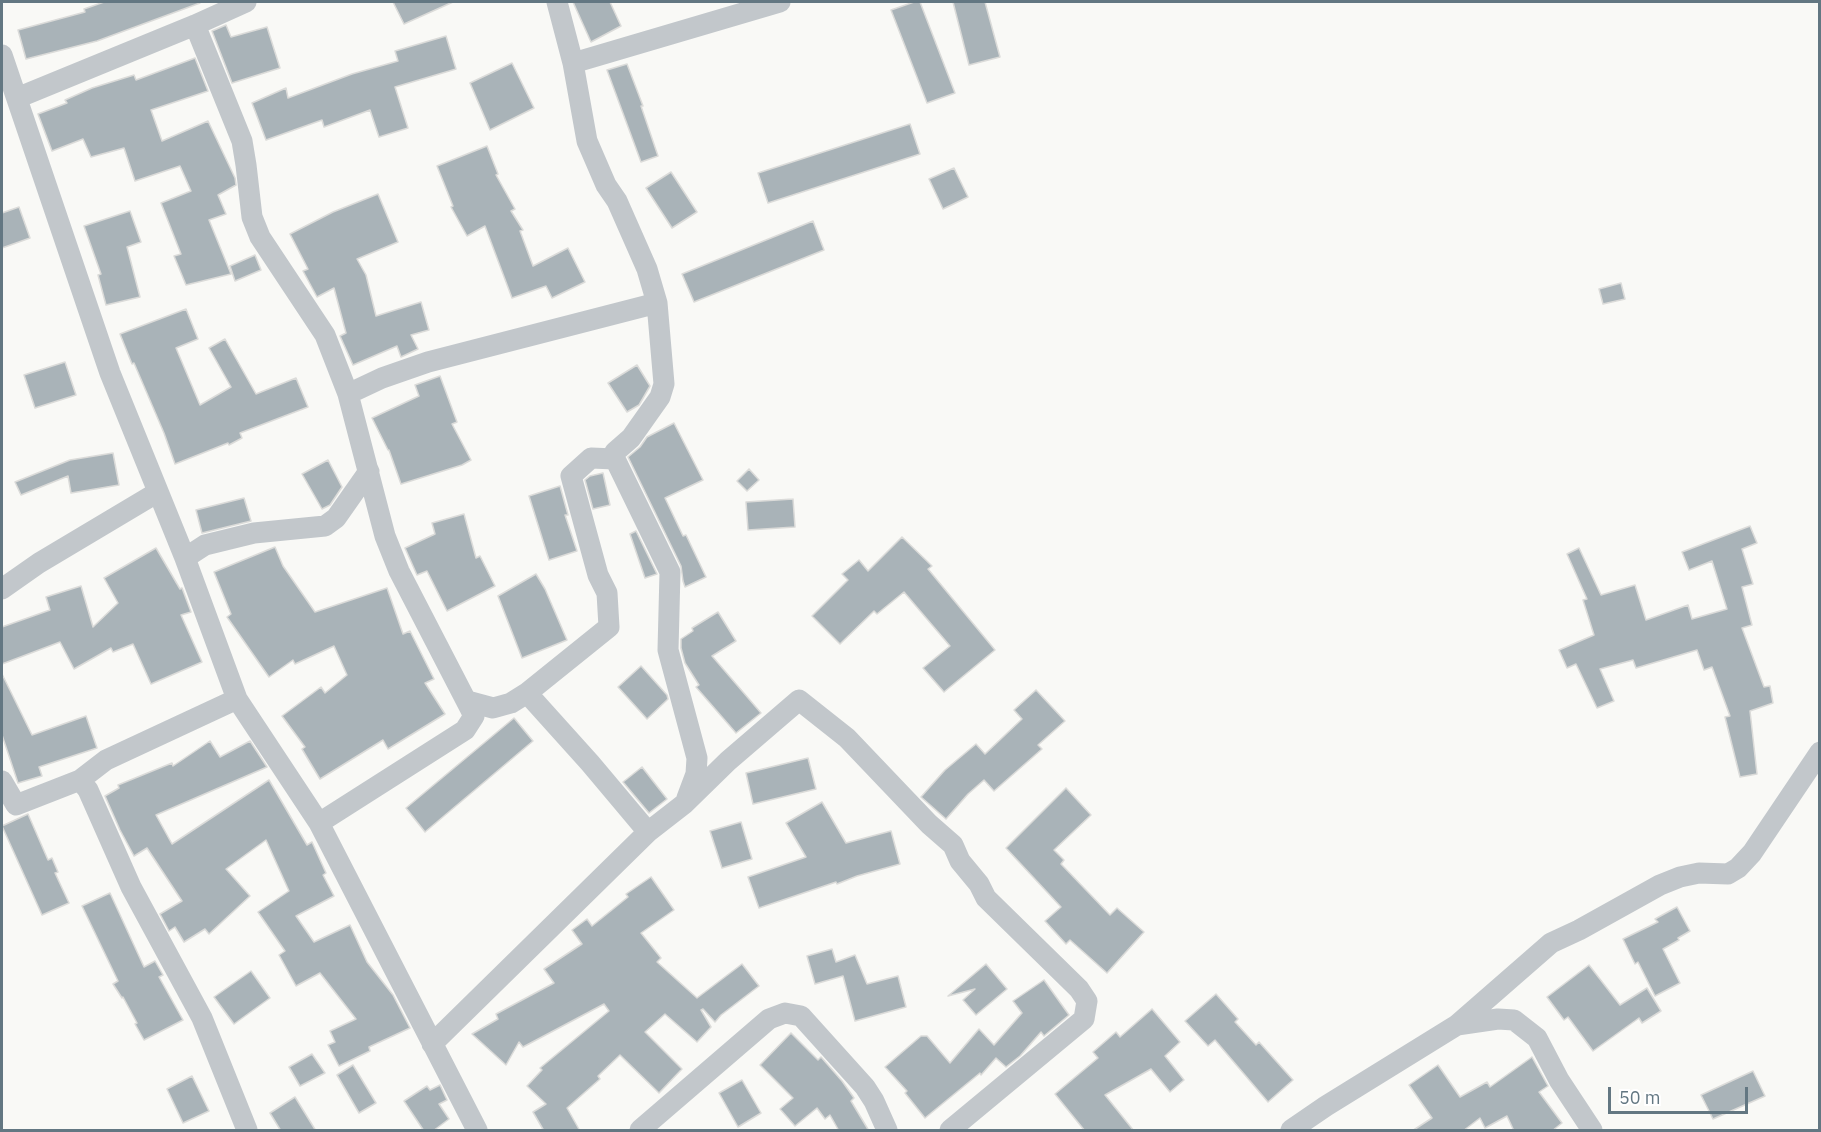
<!DOCTYPE html>
<style>
body{margin:0}
#map{position:relative;width:1821px;height:1132px;overflow:hidden;background:#f9f9f6;font-family:"IBM Plex Sans",sans-serif}
canvas{display:block}
.frame{position:absolute;inset:0;border:3px solid #637782;pointer-events:none}
.scale{position:absolute;left:1608px;top:1087px;width:140px;height:27px;box-sizing:border-box;border:3px solid #637782;border-top:0;padding-left:8px;font-size:18px;line-height:21px;white-space:nowrap;color:#637782;-webkit-text-stroke:4px #fff;paint-order:stroke}
</style>
<div id="map">
<canvas width="1821" height="1132"></canvas>
<div class="frame"></div>
<div class="scale">50 m</div>
</div>
<script>
const c = document.querySelector('canvas').getContext('2d');
c.lineJoin = 'round';
function fillPath(path, color) { c.fillStyle = color; c.fill(path, 'evenodd'); }
const toPath = rows => new Path2D(rows.map(r => 'M' + r).join(''));
function stroke(path, color, width, dash) { c.strokeStyle = color; c.lineWidth = width; c.lineCap = dash ? 'butt' : 'round'; c.setLineDash(dash || []); c.stroke(path); }
const building = toPath([
 [104,2,199,2,200,3,97,41,26,59,18,30,85,12,84,9,104,2],
 [393,2,453,2,404,24,393,2],
 [573,2,610,2,621,26,591,42,573,2],
 [914,2,920,2,955,93,927,103,891,10,914,2],
 [953,2,985,2,1000,57,969,65,953,2],
 [226,25,231,37,267,27,280,68,232,83,212,31,226,25],
 [446,36,456,69,395,87,408,128,379,137,370,110,324,127,322,120,266,140,252,103,286,88,288,98,352,74,398,61,395,51,446,36],
 [195,58,208,91,151,110,162,141,208,121,235,178,236,185,218,195,226,214,209,220,231,274,186,285,174,256,181,254,161,203,191,191,180,166,135,181,124,148,91,157,83,139,52,151,38,114,67,103,65,100,92,88,134,75,136,80,195,58],
 [512,63,534,108,490,130,470,83,512,63],
 [627,64,643,106,641,106,658,156,641,162,607,70,627,64],
 [910,124,920,154,768,203,758,173,910,124],
 [487,146,498,174,496,175,515,209,511,211,523,230,520,231,533,266,568,248,585,282,552,298,546,286,512,298,485,226,467,236,451,207,453,206,437,166,487,146],
 [954,168,968,197,943,209,929,179,954,168],
 [671,172,697,212,672,228,646,188,671,172],
 [378,194,398,242,357,259,366,275,376,316,421,302,429,330,411,335,418,349,401,357,397,346,353,365,340,336,346,333,334,288,317,297,303,271,308,269,290,234,333,212,378,194],
 [19,207,30,238,2,248,2,213,19,207],
 [130,211,141,242,127,247,140,297,106,305,98,275,101,274,84,226,130,211],
 [813,221,824,250,694,302,682,274,813,221],
 [255,255,261,270,235,281,230,266,255,255],
 [1621,283,1625,299,1603,304,1599,289,1621,283],
 [186,309,198,339,176,348,200,405,231,387,209,348,225,339,256,394,296,378,308,407,240,433,242,438,229,445,228,443,175,464,164,433,134,363,132,364,120,334,186,309],
 [65,362,76,395,35,408,24,375,65,362],
 [637,365,650,386,639,405,627,412,608,383,637,365],
 [440,376,457,422,452,424,471,460,462,465,401,484,389,450,388,450,372,418,419,396,415,385,440,376],
 [674,423,703,480,665,498,683,536,686,535,706,577,685,587,683,581,681,566,628,457,640,447,647,437,674,423],
 [113,453,119,485,71,493,68,476,21,495,15,482,70,460,113,453],
 [328,460,342,487,330,505,322,509,302,474,328,460],
 [749,469,759,480,747,491,737,481,749,469],
 [603,473,610,505,593,509,585,480,590,476,603,473],
 [560,486,568,515,565,515,577,551,549,560,529,496,560,486],
 [244,498,251,521,202,533,196,510,244,498],
 [793,499,795,527,748,530,746,502,793,499],
 [464,514,476,558,480,556,495,586,447,611,427,571,417,575,405,548,435,534,432,523,464,514],
 [1750,526,1757,543,1742,549,1753,584,1742,587,1752,625,1742,628,1764,687,1770,686,1773,703,1750,711,1757,774,1740,777,1725,717,1730,716,1712,667,1704,670,1697,650,1636,668,1633,660,1600,669,1614,701,1597,708,1576,664,1567,668,1559,650,1594,635,1583,600,1587,599,1567,554,1579,548,1601,595,1635,585,1646,620,1688,605,1692,619,1727,609,1712,561,1689,570,1682,552,1750,526],
 [636,531,657,574,645,578,630,534,636,531],
 [902,537,932,566,928,569,995,650,944,692,923,668,950,646,904,592,877,614,874,611,840,644,812,616,848,580,842,574,859,560,868,571,902,537],
 [275,547,283,566,315,612,387,588,403,634,410,631,434,679,425,683,445,714,388,749,383,740,320,779,302,749,305,747,282,716,321,687,325,693,347,675,334,646,295,664,293,660,269,677,227,617,231,614,214,572,275,547],
 [156,548,180,589,182,588,191,612,181,615,202,662,151,684,133,644,113,652,111,648,74,669,60,642,2,664,2,627,50,610,46,597,81,586,93,627,118,603,104,578,156,548],
 [536,574,545,589,567,640,522,658,498,596,536,574],
 [718,612,736,641,712,656,761,713,736,733,696,687,699,685,685,663,681,648,681,639,693,631,692,628,718,612],
 [641,666,667,695,668,699,647,719,618,687,641,666],
 [2,674,32,735,86,716,97,748,39,767,42,776,18,783,2,735,2,674],
 [1036,690,1065,721,1038,745,1042,749,994,791,984,780,968,794,946,819,921,797,945,770,976,744,985,754,1022,719,1014,710,1036,690],
 [514,718,533,741,425,832,406,808,514,718],
 [210,741,220,757,250,741,267,767,156,815,172,844,269,780,307,845,312,842,326,873,323,875,334,896,296,916,314,942,350,925,367,962,393,995,410,1028,369,1047,370,1051,339,1066,328,1045,335,1042,330,1031,356,1019,320,973,296,986,279,955,285,951,258,912,289,891,266,840,226,869,250,896,209,934,205,929,184,942,175,927,169,931,160,914,182,901,147,848,134,856,120,830,105,796,119,788,118,785,172,763,173,766,210,741],
 [808,758,816,789,753,804,746,773,808,758],
 [642,767,667,799,649,813,623,782,642,767],
 [1066,788,1091,815,1054,850,1064,860,1061,864,1110,915,1117,908,1144,932,1107,973,1070,940,1066,944,1045,921,1061,907,1006,848,1066,788],
 [822,802,846,843,891,831,900,864,857,876,837,884,836,882,759,908,748,877,806,857,786,823,822,802],
 [28,814,48,860,52,858,58,872,55,873,69,903,42,915,2,826,28,814],
 [741,822,752,859,722,868,710,831,741,822],
 [651,877,674,910,641,933,661,958,657,962,697,998,742,964,759,986,721,1015,715,1022,703,1009,701,1010,711,1027,697,1042,665,1014,645,1032,682,1069,659,1093,620,1055,598,1076,600,1079,567,1108,580,1131,544,1131,533,1112,546,1104,527,1086,542,1070,540,1068,609,1011,604,1004,523,1047,519,1042,506,1065,472,1034,498,1019,496,1014,554,983,544,969,582,944,572,930,587,919,592,926,628,897,626,894,651,877],
 [110,893,144,967,155,961,163,975,159,977,183,1020,144,1040,135,1024,137,1023,123,997,122,998,113,984,118,981,82,906,110,893],
 [1677,907,1690,931,1678,938,1679,940,1663,949,1680,983,1655,996,1638,962,1635,964,1623,939,1658,922,1655,919,1677,907],
 [832,949,836,962,855,955,867,984,898,976,906,1007,855,1021,843,976,815,984,807,956,832,949],
 [986,964,1007,989,976,1015,963,1000,975,989,948,996,986,964],
 [1589,965,1620,1005,1647,988,1661,1011,1642,1023,1639,1018,1593,1051,1568,1017,1564,1020,1547,997,1589,965],
 [251,971,270,998,234,1024,214,997,251,971],
 [1044,980,1069,1015,1044,1036,1041,1032,1020,1056,1006,1067,996,1058,981,1075,980,1073,925,1118,905,1093,907,1091,885,1067,921,1036,927,1036,950,1063,979,1029,994,1045,1022,1013,1013,1001,1044,980],
 [1216,994,1238,1019,1235,1022,1256,1045,1259,1042,1293,1080,1268,1102,1215,1040,1208,1046,1185,1021,1216,994],
 [1152,1009,1180,1042,1165,1056,1184,1080,1170,1092,1151,1069,1105,1095,1134,1131,1085,1131,1055,1094,1098,1058,1093,1052,1116,1032,1120,1037,1152,1009],
 [791,1033,818,1060,821,1057,842,1081,854,1098,851,1101,869,1131,839,1131,830,1115,825,1119,817,1108,795,1126,780,1109,793,1098,760,1065,791,1033],
 [312,1054,325,1073,300,1086,289,1067,312,1054],
 [1532,1057,1548,1086,1539,1092,1562,1123,1552,1131,1514,1131,1507,1116,1485,1128,1480,1118,1463,1131,1412,1131,1432,1118,1409,1085,1438,1065,1460,1097,1487,1082,1490,1087,1532,1057],
 [353,1065,376,1103,359,1113,337,1075,353,1065],
 [1753,1071,1765,1096,1713,1119,1701,1095,1753,1071],
 [192,1076,209,1111,183,1123,167,1089,192,1076],
 [742,1080,761,1113,738,1127,719,1093,742,1080],
 [440,1085,447,1100,439,1104,449,1119,433,1131,424,1131,404,1101,427,1086,430,1090,440,1085],
 [295,1097,316,1131,281,1131,270,1113,295,1097]
]);
fillPath(building, '#a9b3b8');
stroke(building, '#dbdbd9', 1.5);
stroke(toPath([
 [557,2,573,63,587,141,606,185,617,201,647,269,657,303,664,384,660,397,631,438,615,452,615,459,670,572,668,650,697,758,696,774,687,798],
 [195,25,242,141,246,165,252,217,260,237,325,335,348,394,385,536,399,571,474,716,465,730,319,823],
 [2,55,110,373,185,558,237,699,319,823,477,1130],
 [573,63,780,2],
 [17,98,195,25,246,2],
 [348,394,382,378,428,362,657,303],
 [615,459,591,458,571,476,598,575,607,593,609,627,527,693,590,763,648,832],
 [185,558,205,545,254,533,325,526,336,518,369,471],
 [2,589,39,563,158,492],
 [467,701,493,708,511,703,527,693],
 [80,780,88,790,131,887,202,1018,247,1130],
 [2,781,16,805,80,780,106,760,237,699],
 [1457,1025,1551,943,1579,930,1660,885,1680,877,1699,873,1728,874,1738,868,1752,853,1820,752],
 [432,1044,648,832,684,804,728,761,799,700,847,738,929,824,953,845,960,861,979,884,986,898,1079,989,1087,1001,1084,1019,950,1130],
 [640,1130,769,1019,785,1013,801,1016,865,1087,874,1101,887,1130],
 [1291,1130,1326,1106,1457,1025,1498,1019,1514,1020,1537,1038,1559,1080,1592,1130]
]), '#c2c7cb', 21);
</script>
